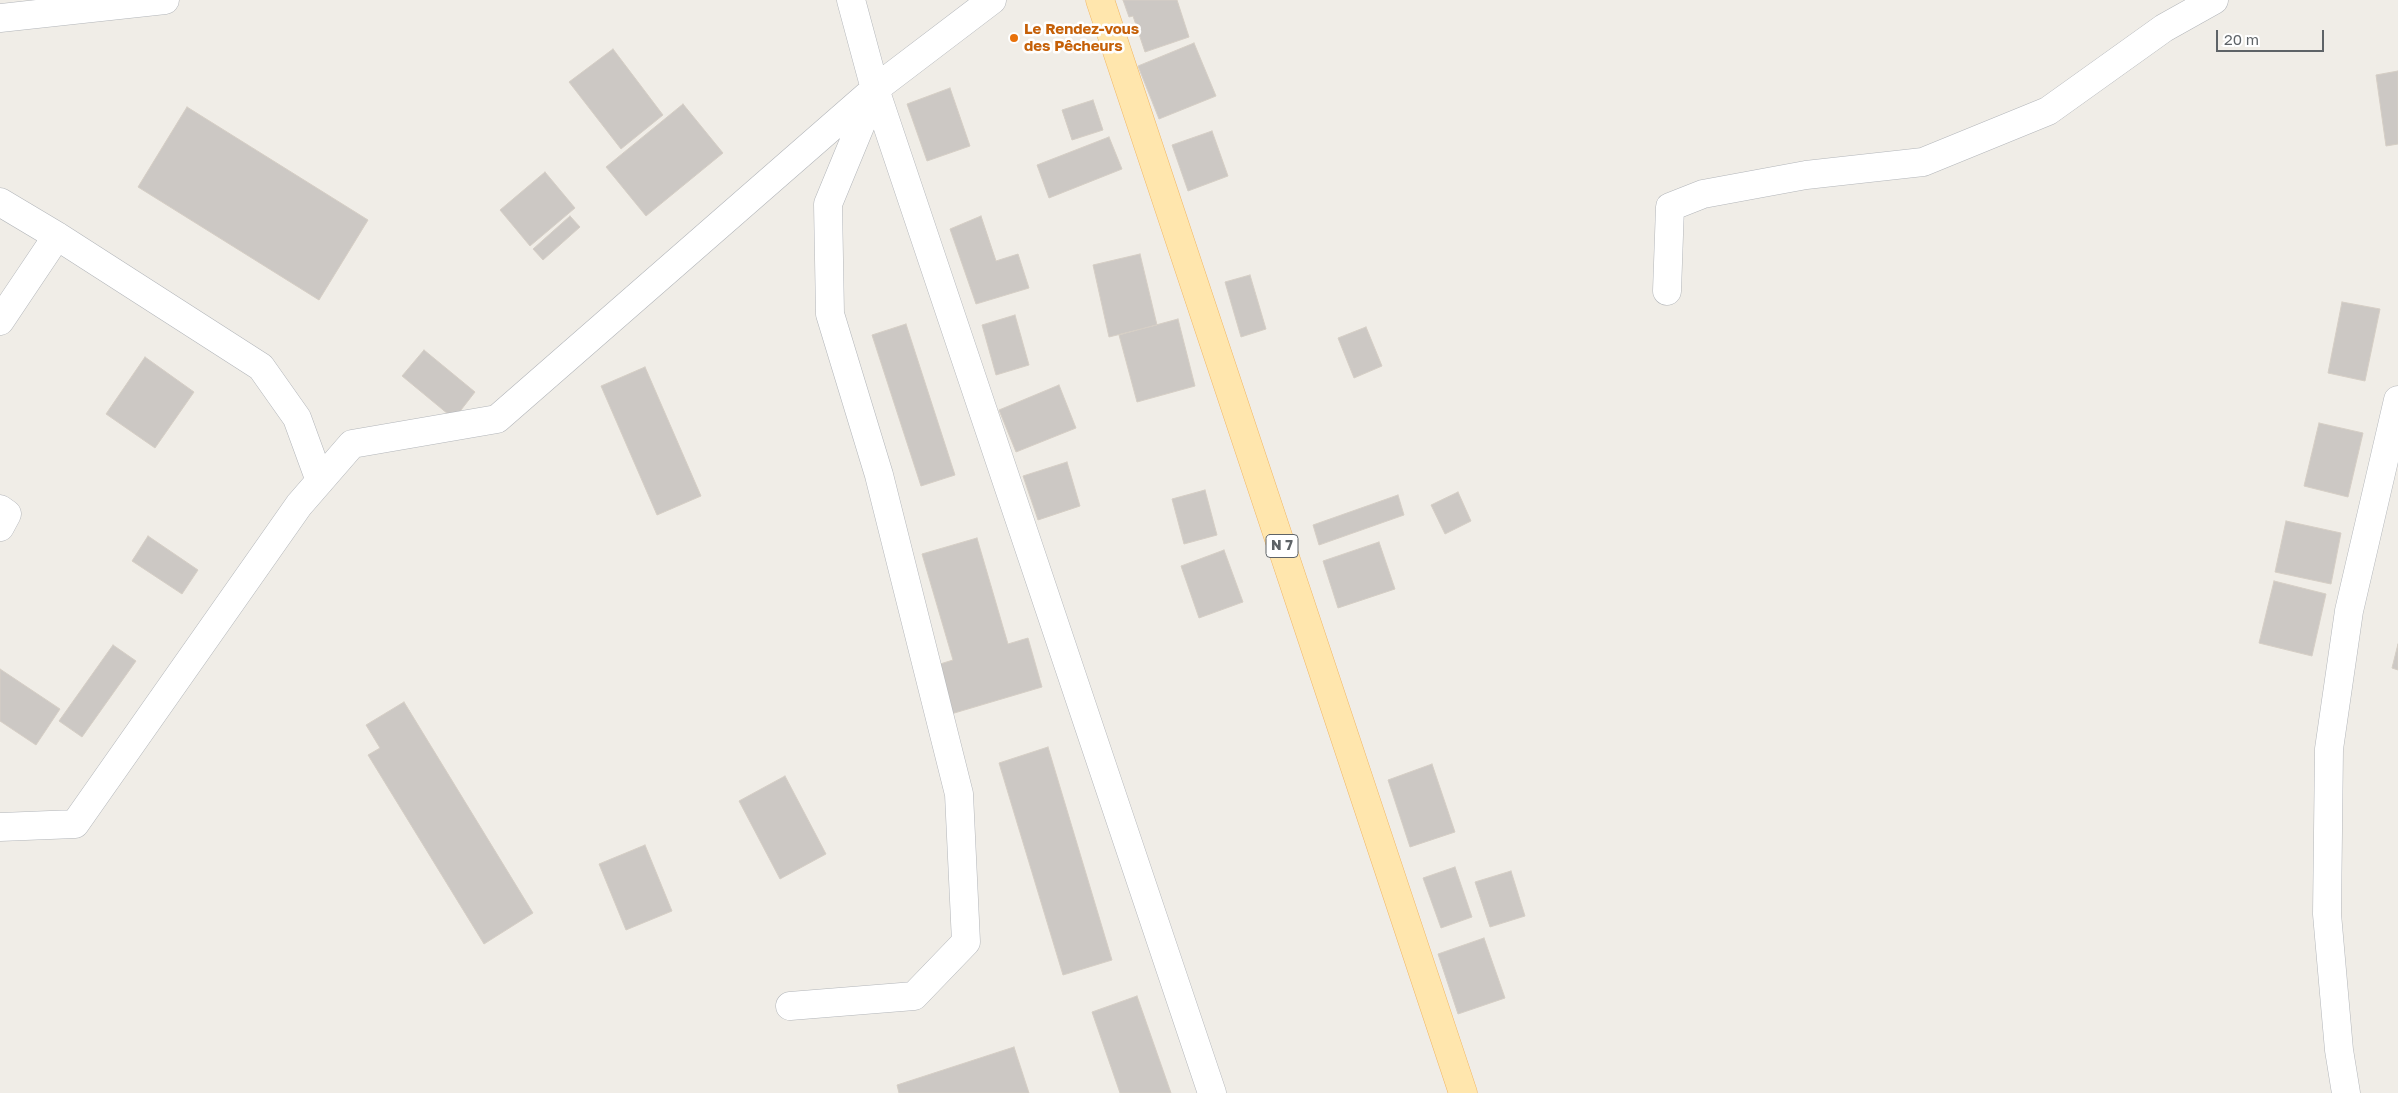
<!DOCTYPE html>
<meta charset="utf-8">
<style>
body{margin:0}
#map{position:relative;width:2398px;height:1093px;overflow:hidden;background:#f0ede7;font-family:"Golos Text",sans-serif}
canvas{display:block}
.scale{position:absolute;left:2216px;top:30px;width:108px;height:22px;box-sizing:border-box;border:2px solid #5e6367;border-top:0;padding-left:6px;font-size:15px;line-height:18px;white-space:nowrap;color:#5e6367;-webkit-text-stroke:4px #fff;paint-order:stroke}
</style>
<div id="map">
<canvas width="2398" height="1093"></canvas>
<div class="scale">20 m</div>
</div>
<script>
const c = document.querySelector('canvas').getContext('2d');
c.lineJoin = 'round';
function fillPath(path, color) { c.fillStyle = color; c.fill(path, 'evenodd'); }
const toPath = rows => new Path2D(rows.map(r => 'M' + r).join(''));
function stroke(path, color, width, dash) { c.strokeStyle = color; c.lineWidth = width; c.lineCap = dash ? 'butt' : 'round'; c.setLineDash(dash || []); c.stroke(path); }
function write(font, color, halo, rows, align = 'center') {
  c.font = font + ' "Golos Text",sans-serif'; c.lineWidth = 5; c.setLineDash([]); c.textBaseline = 'middle'; c.strokeStyle = halo; c.fillStyle = color; for (const [text, x, y, turn = 0] of rows) {
    c.save(); c.translate(x, y); c.rotate((+turn || 0) * Math.PI / 180); c.textAlign = isNaN(turn) ? turn : align; if (halo) c.strokeText(text, 0, 0); c.fillText(text, 0, 0); c.restore();
  }
}
const building = toPath([
 [1123,0,1177,0,1189,37,1145,52,1133,16,1129,17,1123,0],
 [1194,43,1216,96,1159,119,1138,66,1194,43],
 [613,49,663,115,621,149,569,82,613,49],
 [2398,71,2398,144,2386,146,2376,75,2398,71],
 [950,88,970,146,927,161,907,104,950,88],
 [1093,100,1103,130,1072,140,1062,110,1093,100],
 [683,104,723,153,646,216,606,167,683,104],
 [187,107,368,220,319,300,138,187,187,107],
 [1212,131,1228,176,1188,191,1172,145,1212,131],
 [1109,137,1122,169,1049,198,1037,165,1109,137],
 [545,172,575,208,530,246,500,210,545,172],
 [570,216,580,227,543,260,533,249,570,216],
 [981,216,996,261,1018,254,1029,288,976,304,950,229,981,216],
 [1140,254,1157,325,1109,337,1093,265,1140,254],
 [1250,275,1266,329,1241,337,1225,282,1250,275],
 [2342,302,2380,309,2365,381,2328,373,2342,302],
 [1015,315,1029,365,996,375,982,325,1015,315],
 [1178,319,1195,386,1137,402,1119,335,1178,319],
 [906,324,955,475,921,486,872,335,906,324],
 [1366,327,1382,366,1354,378,1338,338,1366,327],
 [424,350,475,392,454,419,402,376,424,350],
 [145,357,194,392,155,448,106,414,145,357],
 [645,367,701,496,657,515,601,386,645,367],
 [1059,385,1076,428,1016,452,999,410,1059,385],
 [2319,423,2363,433,2348,497,2304,486,2319,423],
 [1067,462,1080,506,1038,520,1023,476,1067,462],
 [1205,490,1217,535,1184,544,1172,499,1205,490],
 [1458,492,1471,521,1445,534,1431,505,1458,492],
 [1398,495,1404,515,1319,545,1313,525,1398,495],
 [2286,521,2341,533,2331,584,2275,572,2286,521],
 [148,536,198,570,182,594,132,561,148,536],
 [977,538,1008,644,1028,638,1042,687,951,714,937,665,953,660,922,554,977,538],
 [1379,542,1395,589,1338,608,1323,561,1379,542],
 [1224,550,1243,602,1199,618,1181,566,1224,550],
 [2274,581,2326,594,2312,656,2259,643,2274,581],
 [2398,644,2398,670,2392,668,2398,644],
 [113,645,136,661,82,737,59,721,113,645],
 [0,669,60,709,36,745,0,721,0,669],
 [404,702,533,913,484,944,368,755,380,748,366,725,404,702],
 [1048,747,1112,960,1063,975,999,763,1048,747],
 [1432,764,1455,832,1410,847,1388,780,1432,764],
 [785,776,826,854,780,879,739,801,785,776],
 [645,845,672,911,626,930,599,864,645,845],
 [1455,867,1472,917,1441,928,1423,878,1455,867],
 [1511,871,1525,916,1490,927,1475,882,1511,871],
 [1484,938,1505,998,1458,1014,1438,954,1484,938],
 [1137,996,1171,1093,1120,1093,1092,1012,1137,996],
 [1014,1047,1029,1093,899,1093,897,1085,1014,1047]
]);
fillPath(building, '#ccc8c4');
stroke(building, '#d5cec5', 1);
const minor = toPath([
 [851,0,875,89,1212,1093],
 [0,18,165,0],
 [0,202,57,236,261,367,297,418,320,481],
 [1667,291,1670,207,1703,194,1806,175,1923,162,2048,111,2164,28,2214,0],
 [0,321,57,236],
 [0,509,7,514,0,527],
 [0,827,75,824,299,505,352,444,497,419,875,89,992,0],
 [790,1006,914,996,966,942,959,794,879,475,830,314,828,204,873,95],
 [2346,1093,2339,1050,2327,914,2329,749,2349,611,2398,400]
]);
const major = toPath([
 [1100,0,1463,1093]
]);
stroke(minor, '#b2b5b9', 29);
stroke(major, '#f1b45f', 29);
stroke(minor, '#fff', 28);
stroke(major, '#ffe6ad', 28);
for (const [x, y, r, color] of [
 [1014,38,5,"#e8710a"]
]) { const dot = new Path2D(); dot.arc(x, y, r, 0, 2 * Math.PI); c.fillStyle = color; c.fill(dot); stroke(dot, '#fff', 2); }
for (const [x, y, w] of [
 [1282,546,32]
]) { const box = new Path2D(); box.roundRect(x - w / 2, y - 11.5, w, 23, 4); c.fillStyle = '#fff'; c.fill(box); stroke(box, '#5e6367', 1); }
write('bold 14px', '#5e6367', null, [
 ["N 7",1282,546]
]);
write('bold 15px', '#c56008', '#fff', [
 ["Le Rendez-vous",1024,29],
 ["des Pêcheurs",1024,46]
], 'left');
</script>
